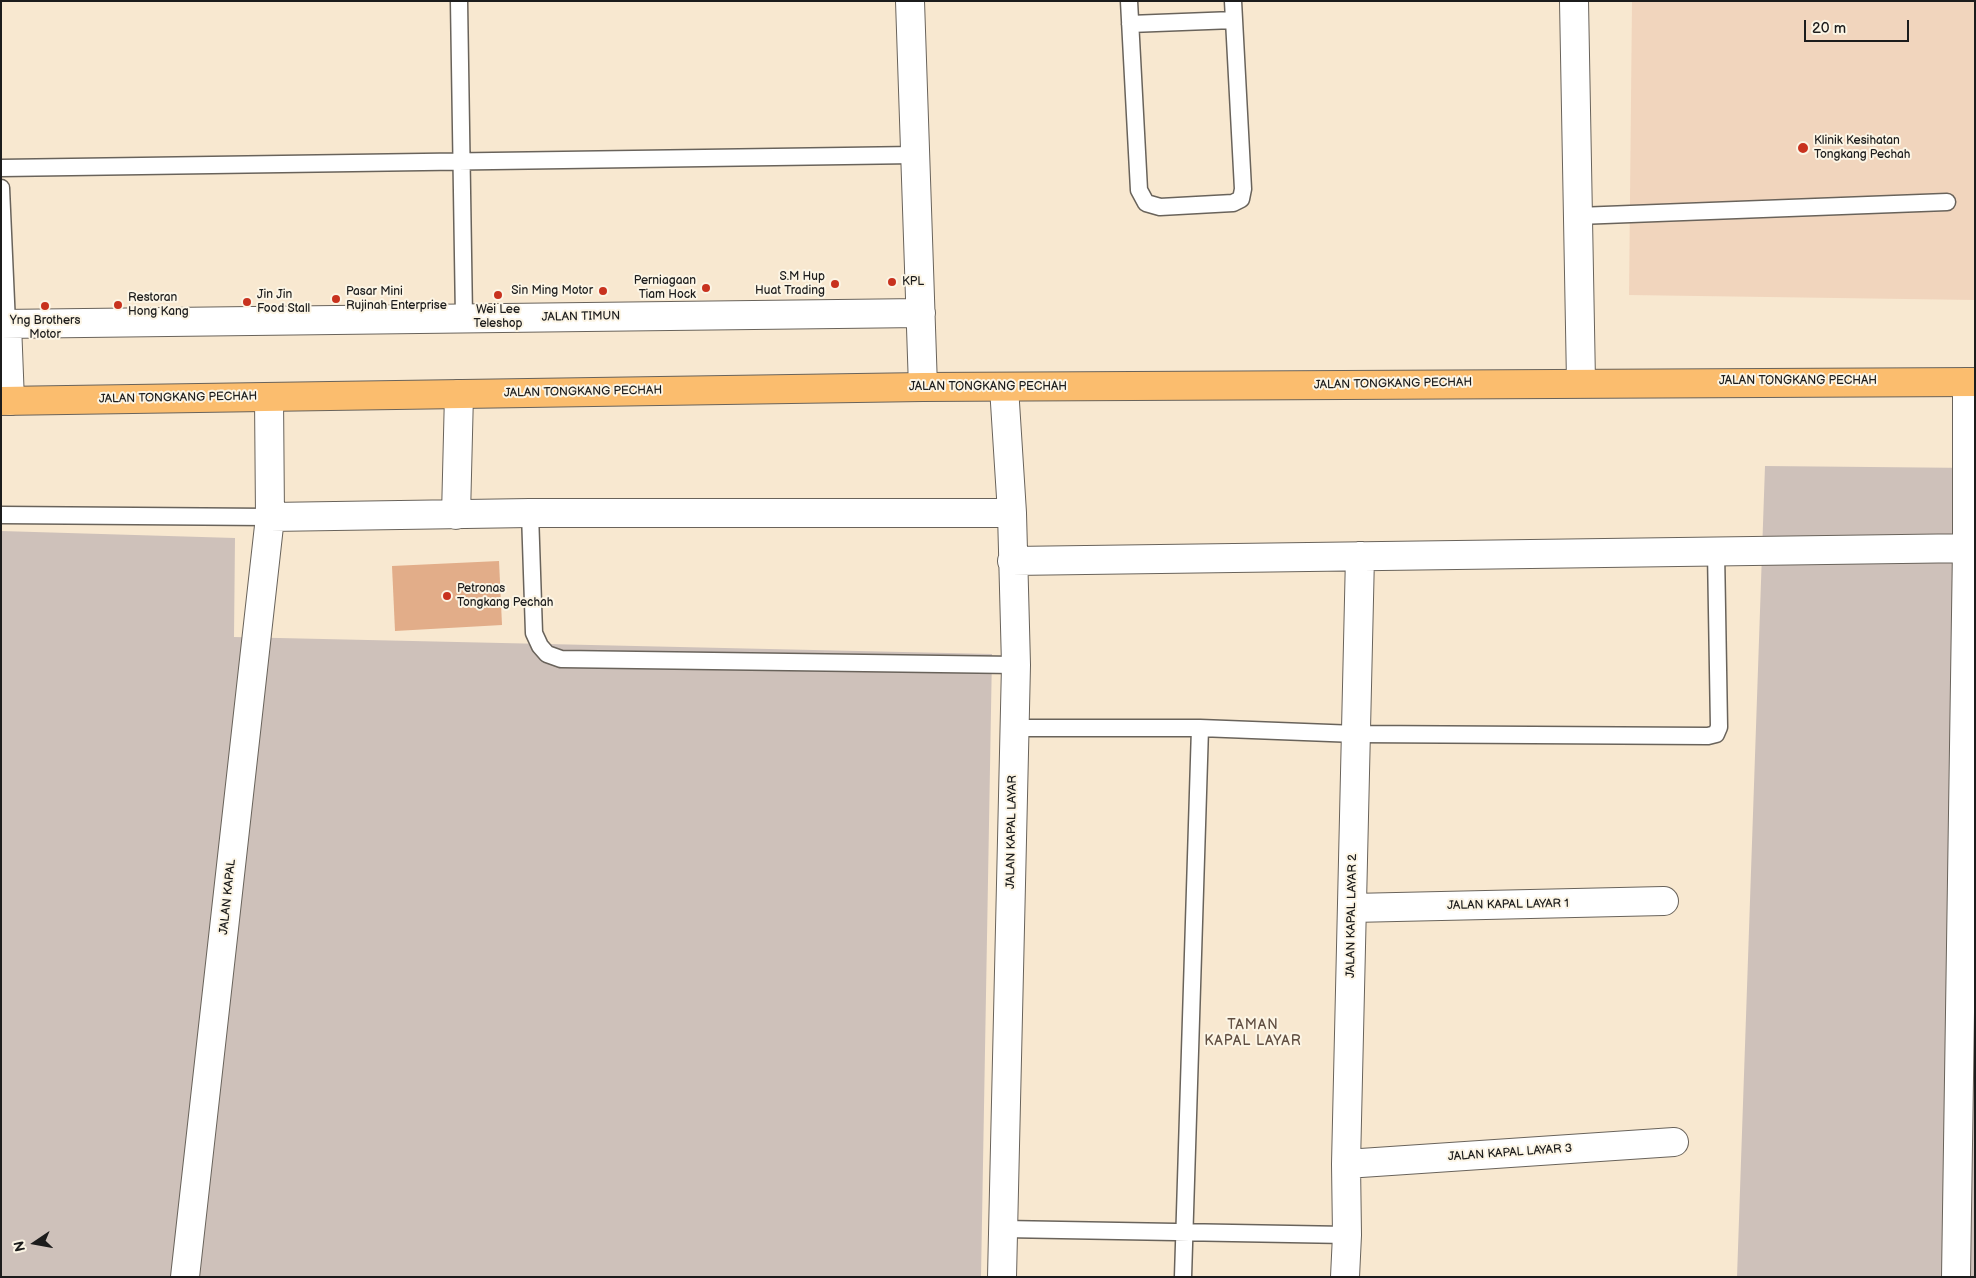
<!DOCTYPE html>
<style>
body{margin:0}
#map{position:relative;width:1976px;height:1278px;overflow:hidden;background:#f8e8d0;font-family:"Balsamiq Sans",sans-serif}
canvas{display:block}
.frame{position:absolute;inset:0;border:2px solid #1c1c1c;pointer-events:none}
.north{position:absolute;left:10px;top:1218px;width:50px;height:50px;-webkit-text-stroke:4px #fcf5e5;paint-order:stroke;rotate:258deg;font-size:14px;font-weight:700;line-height:20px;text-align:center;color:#1c1c1c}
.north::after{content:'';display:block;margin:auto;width:18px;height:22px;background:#1c1c1c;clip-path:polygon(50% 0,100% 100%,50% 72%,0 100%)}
.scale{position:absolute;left:1804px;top:20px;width:105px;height:22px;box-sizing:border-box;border:2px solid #1c1c1c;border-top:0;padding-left:6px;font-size:15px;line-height:18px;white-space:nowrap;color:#1c1c1c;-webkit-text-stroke:4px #fcf5e5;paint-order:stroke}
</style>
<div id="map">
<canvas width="1976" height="1278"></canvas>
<div class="frame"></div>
<div class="north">N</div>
<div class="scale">20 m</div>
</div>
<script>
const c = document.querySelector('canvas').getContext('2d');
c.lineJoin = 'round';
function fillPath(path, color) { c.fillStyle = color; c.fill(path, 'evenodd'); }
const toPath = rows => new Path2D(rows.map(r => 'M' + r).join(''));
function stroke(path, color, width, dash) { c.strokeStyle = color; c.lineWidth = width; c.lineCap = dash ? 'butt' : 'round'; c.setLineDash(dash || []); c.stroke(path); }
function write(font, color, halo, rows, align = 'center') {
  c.font = font + ' "Balsamiq Sans",sans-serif'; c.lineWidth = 4; c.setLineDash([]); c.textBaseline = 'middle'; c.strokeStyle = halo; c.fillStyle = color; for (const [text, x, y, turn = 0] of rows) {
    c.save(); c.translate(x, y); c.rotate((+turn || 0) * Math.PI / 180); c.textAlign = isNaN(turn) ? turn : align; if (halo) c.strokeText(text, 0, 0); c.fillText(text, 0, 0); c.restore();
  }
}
fillPath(toPath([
 [1632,1,1975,1,1975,300,1629,295]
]), '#f1d5bd');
fillPath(toPath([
 [1765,466,1975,468,1975,1277,1737,1277],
 [1,531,235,538,234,637,992,654,981,1277,1,1277]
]), '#cec1ba');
fillPath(toPath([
 [499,561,502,625,395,631,392,566]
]), '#e2ad89');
const lane = toPath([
 [459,1,464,318],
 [1129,1,1139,190,1146,203,1160,207,1233,203,1241,199,1243,189,1233,1],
 [1130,24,1234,20],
 [1,168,915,155],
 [1,188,7,324],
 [1578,216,1947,202],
 [530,513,534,633,540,646,547,654,561,659,1016,665],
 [1,515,270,517],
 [1014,728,1200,728,1356,734,1708,736,1716,734,1719,727,1716,551],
 [1004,1229,1347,1235],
 [1183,1277,1200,728]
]);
const street = toPath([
 [910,1,923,387],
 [1574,1,1581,382],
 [1,324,921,313],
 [7,324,10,401],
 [456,515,459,394],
 [270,517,530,513,1012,513],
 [1012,561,1975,548],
 [1352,908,1664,901],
 [1346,1164,1674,1142],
 [185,1277,270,517,269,397],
 [1002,1277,1016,665,1012,513,1004,387],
 [1345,1277,1347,1235,1346,1164,1360,556],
 [1956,1277,1967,548,1967,382]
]);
const primary = toPath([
 [1,401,923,387,1975,382]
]);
stroke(lane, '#69635b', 19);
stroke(street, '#69635b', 30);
stroke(primary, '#69635b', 30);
stroke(lane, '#fff', 16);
stroke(street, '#fff', 28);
stroke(primary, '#fbbd6e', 28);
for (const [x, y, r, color] of [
 [1803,148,6,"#c8321e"],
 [892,282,5,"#c8321e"],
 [835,284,5,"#c8321e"],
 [706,288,5,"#c8321e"],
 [603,291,5,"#c8321e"],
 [498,295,5,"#c8321e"],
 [336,299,5,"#c8321e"],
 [247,302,5,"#c8321e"],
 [118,305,5,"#c8321e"],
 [45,306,5,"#c8321e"],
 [447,596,5,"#c8321e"]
]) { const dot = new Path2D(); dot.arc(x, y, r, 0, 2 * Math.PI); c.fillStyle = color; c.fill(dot); stroke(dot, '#fcf5e5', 2); }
write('12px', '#1c1c1c', '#fcf5e5', [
 ["Klinik Kesihatan",1814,141],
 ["Tongkang Pechah",1814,155],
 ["S.M Hup",825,277,"right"],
 ["Huat Trading",825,291,"right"],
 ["Perniagaan",696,281,"right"],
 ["Tiam Hock",696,295,"right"],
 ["KPL",902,282],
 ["Sin Ming Motor",593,291,"right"],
 ["Pasar Mini",346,292],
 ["Rujinah Enterprise",346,306],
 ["Jin Jin",257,295],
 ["Food Stall",257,309],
 ["Restoran",128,298],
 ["Hong Kang",128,312],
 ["Wei Lee",498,310,"center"],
 ["Teleshop",498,324,"center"],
 ["Yng Brothers",45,321,"center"],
 ["Motor",45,335,"center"],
 ["Petronas",457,589],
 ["Tongkang Pechah",457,603]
], 'left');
write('12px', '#1c1c1c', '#fcf5e5', [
 ["JALAN TIMUN",581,317,-1],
 ["JALAN TONGKANG PECHAH",1798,381],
 ["JALAN TONGKANG PECHAH",1393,384,-1],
 ["JALAN TONGKANG PECHAH",988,387],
 ["JALAN TONGKANG PECHAH",583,392,-1],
 ["JALAN TONGKANG PECHAH",178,398,-1],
 ["JALAN KAPAL LAYAR",1012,832,-89],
 ["JALAN KAPAL",228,897,-84],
 ["JALAN KAPAL LAYAR 1",1508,905,-1],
 ["JALAN KAPAL LAYAR 2",1352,916,-89],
 ["JALAN KAPAL LAYAR 3",1510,1153,-4]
]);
c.letterSpacing = '1px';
write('14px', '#614f42', '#fcf5e5', [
 ["TAMAN",1253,1025],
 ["KAPAL LAYAR",1253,1041]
]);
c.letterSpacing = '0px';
</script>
